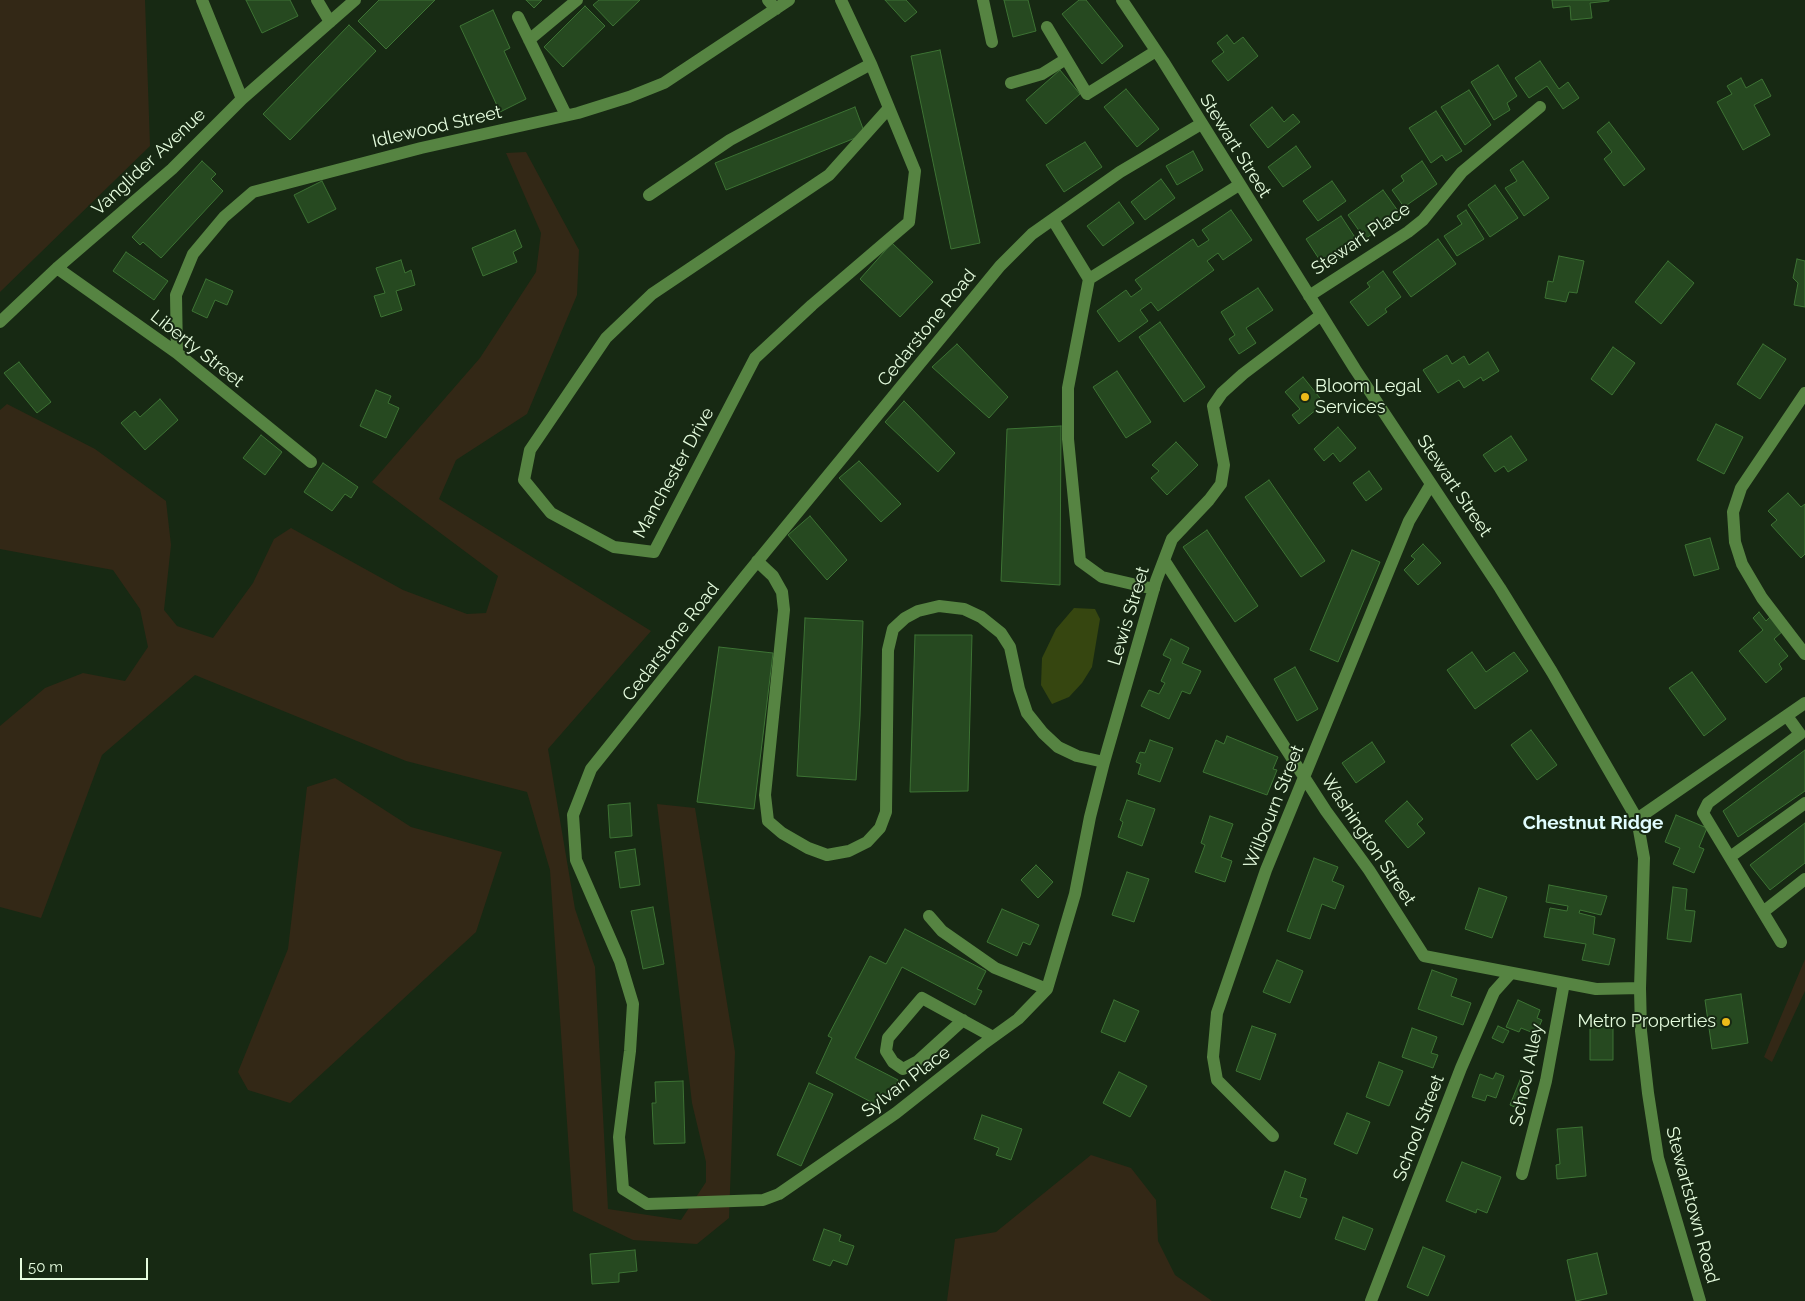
<!DOCTYPE html>
<style>
body{margin:0}
#map{position:relative;width:1805px;height:1301px;overflow:hidden;background:#172913;font-family:Raleway,sans-serif}
canvas{display:block}
.scale{position:absolute;left:20px;top:1258px;width:128px;height:22px;box-sizing:border-box;border:2px solid #e5fcde;border-top:0;padding-left:6px;font-size:15px;line-height:18px;white-space:nowrap;color:#e5fcde;-webkit-text-stroke:4px #172913;paint-order:stroke}
</style>
<div id="map">
<canvas width="1805" height="1301"></canvas>
<div class="scale">50 m</div>
</div>
<script>
const c = document.querySelector('canvas').getContext('2d');
c.lineJoin = 'round';
function fillPath(path, color) { c.fillStyle = color; c.fill(path, 'evenodd'); }
const toPath = rows => new Path2D(rows.map(r => 'M' + r).join(''));
function stroke(path, color, width, dash) { c.strokeStyle = color; c.lineWidth = width; c.lineCap = dash ? 'butt' : 'round'; c.setLineDash(dash || []); c.stroke(path); }
function write(font, color, halo, rows, align = 'center') {
  c.font = font + ' Raleway,sans-serif'; c.lineWidth = 4; c.setLineDash([]); c.textBaseline = 'middle'; c.strokeStyle = halo; c.fillStyle = color; for (const [text, x, y, turn = 0] of rows) {
    c.save(); c.translate(x, y); c.rotate((+turn || 0) * Math.PI / 180); c.textAlign = isNaN(turn) ? turn : align; if (halo) c.strokeText(text, 0, 0); c.fillText(text, 0, 0); c.restore();
  }
}
fillPath(toPath([
 [0,0,145,0,150,146,0,292],
 [526,152,579,250,577,295,527,414,456,460,439,499,651,631,548,749,575,909,595,967,608,1209,681,1220,706,1182,706,1162,692,1103,657,804,695,808,735,1052,729,1218,697,1244,633,1240,573,1211,550,870,527,792,406,761,195,675,102,755,41,918,0,907,0,726,45,688,83,673,125,681,148,647,140,609,113,570,0,549,0,410,7,404,95,449,166,501,171,545,164,610,177,626,213,638,253,583,274,539,291,528,403,590,467,614,486,613,498,576,372,482,480,358,536,272,541,233,506,153],
 [335,778,411,827,502,852,476,932,290,1103,248,1090,238,1072,288,949,307,787],
 [1805,959,1805,991,1772,1062,1764,1057],
 [1091,1155,1131,1168,1156,1200,1158,1241,1175,1275,1212,1301,947,1301,955,1239,996,1232]
]), '#332816');
fillPath(toPath([
 [1074,608,1095,609,1100,619,1092,667,1082,683,1069,697,1052,704,1041,685,1042,658,1056,629]
]), '#364610');
const building = toPath([
 [246,0,290,0,298,16,262,33,246,0],
 [379,0,435,0,386,49,358,21,379,0],
 [526,0,542,0,534,8,526,0],
 [599,0,640,0,613,26,593,5,599,0],
 [885,0,906,0,917,12,905,22,885,0],
 [1004,0,1028,0,1036,31,1013,37,1004,0],
 [1079,0,1086,0,1123,46,1102,64,1062,14,1079,0],
 [1552,0,1609,0,1609,1,1590,3,1592,18,1571,20,1570,6,1553,8,1552,0],
 [585,6,605,26,563,67,544,47,585,6],
 [493,10,510,48,504,51,526,99,500,112,460,26,493,10],
 [349,25,376,51,290,140,263,114,349,25],
 [1227,35,1234,44,1243,37,1258,56,1228,81,1212,61,1224,52,1217,43,1227,35],
 [940,50,980,243,951,249,911,56,940,50],
 [1540,61,1559,89,1568,82,1579,98,1563,109,1547,86,1529,98,1515,78,1540,61],
 [1498,65,1517,96,1507,103,1510,110,1494,120,1471,82,1498,65],
 [1060,70,1080,94,1046,124,1026,100,1060,70],
 [1741,78,1746,88,1762,79,1771,96,1754,105,1770,135,1743,150,1717,102,1732,94,1727,86,1741,78],
 [1126,89,1159,129,1137,147,1104,107,1126,89],
 [1469,90,1491,125,1465,145,1441,107,1469,90],
 [855,107,865,134,726,190,715,163,855,107],
 [1272,107,1284,122,1293,114,1300,122,1268,148,1250,125,1272,107],
 [1436,111,1462,151,1446,161,1442,155,1431,163,1409,128,1436,111],
 [1609,122,1645,169,1624,186,1604,159,1612,152,1597,132,1609,122],
 [1085,142,1102,167,1064,192,1046,165,1085,142],
 [1296,146,1311,167,1283,187,1268,167,1296,146],
 [1193,151,1203,170,1177,185,1166,166,1193,151],
 [202,161,216,174,211,179,223,191,161,258,143,242,140,245,132,237,202,161],
 [1422,161,1437,184,1404,207,1392,190,1404,181,1401,176,1422,161],
 [1523,161,1549,198,1524,216,1505,188,1517,181,1510,170,1523,161],
 [1161,179,1175,198,1145,220,1131,202,1161,179],
 [322,181,336,209,308,223,294,195,322,181],
 [1332,181,1346,201,1318,221,1303,201,1332,181],
 [1495,185,1518,218,1490,237,1468,205,1495,185],
 [1383,190,1403,218,1386,230,1383,226,1365,239,1348,215,1383,190],
 [1119,202,1134,223,1103,246,1087,226,1119,202],
 [1231,210,1252,240,1223,260,1218,253,1207,261,1214,270,1158,311,1151,302,1140,310,1148,321,1119,342,1097,311,1126,290,1131,297,1142,289,1135,280,1193,239,1198,247,1209,240,1202,230,1231,210],
 [1466,210,1484,239,1457,256,1444,236,1462,224,1457,216,1466,210],
 [1341,216,1360,245,1325,268,1306,239,1341,216],
 [515,230,522,247,513,252,517,262,483,276,472,248,515,230],
 [1438,239,1456,264,1411,297,1393,272,1438,239],
 [892,243,933,282,900,317,860,279,892,243],
 [126,252,168,281,154,300,113,271,126,252],
 [1559,256,1584,261,1577,293,1569,292,1566,302,1545,298,1548,281,1553,282,1559,256],
 [1797,259,1805,261,1805,307,1794,305,1798,283,1793,278,1797,259],
 [401,260,405,273,411,270,415,285,396,291,402,310,381,317,374,296,385,293,376,268,401,260],
 [1668,261,1694,283,1661,324,1635,302,1668,261],
 [1383,271,1401,297,1385,309,1387,312,1368,326,1350,302,1370,287,1367,283,1383,271],
 [206,279,233,291,227,305,215,300,207,318,192,311,206,279],
 [1258,288,1273,310,1246,328,1256,343,1239,354,1229,339,1235,335,1221,312,1258,288],
 [1160,322,1205,387,1184,402,1139,337,1160,322],
 [957,344,1008,397,989,418,932,367,957,344],
 [1763,344,1786,359,1760,399,1737,384,1763,344],
 [1613,347,1635,363,1612,395,1591,379,1613,347],
 [1488,352,1499,371,1483,381,1481,377,1464,388,1459,380,1438,393,1423,370,1447,355,1452,364,1464,356,1469,365,1488,352],
 [19,362,51,402,37,413,4,373,19,362],
 [1117,371,1151,422,1126,438,1093,387,1117,371],
 [1303,377,1324,403,1299,424,1292,415,1300,409,1285,392,1303,377],
 [376,390,391,396,388,403,399,408,386,438,360,426,376,390],
 [160,399,178,420,145,450,121,423,135,411,140,417,160,399],
 [904,401,955,453,938,472,885,422,904,401],
 [1716,424,1743,437,1724,474,1697,460,1716,424],
 [1061,426,1060,585,1001,581,1007,429,1061,426],
 [1338,427,1356,448,1340,462,1333,453,1324,461,1314,449,1338,427],
 [261,435,282,452,265,475,243,458,261,435],
 [1511,436,1527,460,1508,472,1504,466,1495,472,1483,455,1511,436],
 [1176,442,1198,465,1167,495,1151,478,1159,471,1152,465,1176,442],
 [859,461,901,504,881,522,839,478,859,461],
 [323,463,358,487,351,498,345,494,332,511,304,492,323,463],
 [1369,471,1382,489,1366,501,1353,483,1369,471],
 [1269,480,1325,561,1301,577,1245,497,1269,480],
 [1788,493,1801,507,1805,504,1805,554,1801,558,1771,525,1777,520,1768,511,1788,493],
 [810,516,847,560,827,580,788,535,810,516],
 [1207,530,1258,606,1235,622,1183,547,1207,530],
 [1710,538,1719,569,1694,576,1685,545,1710,538],
 [1423,544,1441,563,1418,585,1404,570,1415,559,1411,556,1423,544],
 [1352,550,1380,562,1338,662,1310,650,1352,550],
 [1759,612,1766,621,1771,616,1784,630,1774,639,1788,656,1779,664,1782,669,1766,683,1739,651,1763,630,1753,618,1759,612],
 [805,618,863,621,860,716,856,780,797,776,805,618],
 [915,635,972,635,968,791,910,792,915,635],
 [1171,639,1189,648,1182,663,1201,671,1190,694,1182,691,1169,719,1141,706,1149,690,1159,694,1165,683,1161,681,1171,659,1163,655,1171,639],
 [719,647,773,653,754,809,697,802,719,647],
 [1472,652,1486,672,1514,652,1528,671,1475,709,1447,670,1472,652],
 [1295,667,1318,709,1297,721,1274,679,1295,667],
 [1692,672,1726,719,1704,736,1669,688,1692,672],
 [1531,730,1557,765,1537,780,1511,745,1531,730],
 [1227,736,1278,757,1273,769,1277,770,1267,795,1203,772,1216,740,1224,744,1227,736],
 [1150,740,1173,748,1160,782,1138,774,1141,764,1136,762,1140,752,1145,753,1150,740],
 [1372,742,1385,762,1356,783,1342,763,1372,742],
 [1805,750,1805,791,1738,837,1723,811,1805,750],
 [1127,800,1155,809,1142,846,1118,837,1123,822,1120,820,1127,800],
 [1407,801,1423,819,1417,824,1425,833,1408,848,1385,821,1407,801],
 [630,803,632,836,610,838,608,805,630,803],
 [1676,815,1707,828,1699,847,1704,849,1694,873,1673,864,1680,848,1665,842,1676,815],
 [1210,816,1233,824,1221,857,1232,861,1225,882,1195,872,1205,845,1201,843,1210,816],
 [1805,823,1805,863,1770,890,1750,865,1805,823],
 [635,849,640,885,620,888,615,852,635,849],
 [1314,858,1338,867,1332,881,1344,886,1335,909,1322,904,1310,939,1287,931,1314,858],
 [1036,865,1053,882,1038,898,1021,880,1036,865],
 [1127,872,1149,879,1134,922,1112,915,1127,872],
 [1549,885,1607,896,1601,915,1580,910,1579,913,1595,917,1593,934,1615,939,1609,965,1582,960,1586,944,1544,937,1550,908,1567,911,1568,906,1546,902,1549,885],
 [1673,887,1687,889,1685,910,1695,911,1691,942,1667,939,1673,887],
 [1479,888,1507,897,1492,938,1465,929,1479,888],
 [653,907,664,964,643,969,631,911,653,907],
 [1002,909,1039,925,1030,945,1023,942,1017,956,987,942,1002,909],
 [905,929,986,971,977,989,982,991,975,1005,902,967,855,1058,898,1080,889,1097,881,1093,875,1104,816,1073,832,1038,828,1036,870,956,886,964,905,929],
 [1277,960,1303,971,1290,1003,1263,992,1277,960],
 [1432,970,1457,979,1451,996,1471,1003,1463,1025,1418,1009,1432,970],
 [1741,994,1748,1043,1712,1049,1705,1000,1741,994],
 [1114,1000,1139,1011,1125,1042,1101,1032,1114,1000],
 [1518,1000,1540,1010,1537,1018,1542,1020,1536,1034,1521,1028,1519,1032,1506,1027,1518,1000],
 [1590,1025,1613,1025,1613,1060,1590,1060,1590,1025],
 [1252,1026,1276,1034,1260,1080,1236,1071,1252,1026],
 [1498,1026,1509,1031,1503,1043,1492,1038,1498,1026],
 [1412,1028,1437,1037,1431,1053,1438,1055,1433,1068,1402,1057,1412,1028],
 [1379,1062,1403,1071,1389,1106,1366,1097,1379,1062],
 [1524,1070,1533,1073,1519,1109,1510,1105,1524,1070],
 [1119,1072,1147,1086,1130,1117,1103,1103,1119,1072],
 [1496,1073,1504,1076,1496,1098,1487,1095,1485,1101,1472,1097,1480,1074,1493,1079,1496,1073],
 [683,1081,685,1143,654,1144,652,1103,656,1103,655,1082,683,1081],
 [809,1083,833,1094,801,1166,777,1155,809,1083],
 [1347,1113,1370,1122,1357,1154,1334,1144,1347,1113],
 [982,1115,1022,1129,1011,1160,996,1155,999,1148,974,1139,982,1115],
 [1582,1127,1586,1176,1557,1179,1556,1165,1560,1164,1557,1129,1582,1127],
 [1462,1162,1501,1177,1487,1213,1477,1209,1476,1213,1446,1201,1462,1162],
 [1285,1171,1306,1179,1300,1197,1307,1199,1300,1218,1271,1208,1285,1171],
 [1343,1217,1373,1229,1365,1250,1335,1239,1343,1217],
 [824,1229,841,1235,839,1241,854,1246,847,1265,833,1260,830,1266,813,1260,824,1229],
 [1423,1247,1445,1256,1428,1296,1407,1287,1423,1247],
 [635,1250,637,1271,619,1273,619,1282,592,1284,590,1254,635,1250],
 [1597,1253,1607,1294,1576,1301,1567,1260,1597,1253]
]);
fillPath(building, '#264920');
stroke(building, '#3d7334', 1);
stroke(toPath([
 [317,0,330,22],
 [768,0,776,9],
 [841,0,871,64,889,108,915,171,909,222,812,305,755,358,654,552,614,547,551,513,524,480,530,450,606,338,652,294,829,175,889,108],
 [983,0,992,42],
 [1122,0,1163,61,1355,369,1500,588,1552,672,1637,819,1644,858,1640,988,1641,1031,1648,1093,1658,1158,1700,1301],
 [518,17,566,115],
 [1047,27,1087,94,1156,51],
 [529,40,577,0],
 [1011,83,1042,74,1066,59],
 [242,99,355,0],
 [1201,124,1120,172,1032,234,1000,266,747,574,591,769,573,815,576,860,620,961,633,1004,630,1051,619,1137,623,1189,647,1204,763,1200,779,1194,896,1113,982,1045,1018,1019,1047,989,1075,894,1090,817,1104,762,1156,581,1172,539,1209,500,1221,484,1224,465,1213,406,1222,393,1243,374,1321,315],
 [649,195,730,140,871,64],
 [1053,220,1089,279,1239,185],
 [57,268,177,353,311,462],
 [1089,279,1068,388,1068,439,1080,561,1102,577,1154,589],
 [1309,296,1408,232,1423,220,1462,172,1540,107],
 [0,322,57,268,172,169,242,99,202,0],
 [177,353,176,295,193,254,224,217,253,192,421,148,578,113,629,97,664,83,789,0],
 [1805,393,1741,488,1733,512,1735,542,1742,564,1762,598,1805,654],
 [1164,560,1326,811,1369,870,1424,956,1596,989,1640,988],
 [757,561,773,576,782,592,784,610,765,795,768,821,782,833,808,848,827,855,849,851,867,842,880,828,886,812,888,650,893,629,905,618,918,611,939,606,964,609,981,617,1001,633,1010,647,1019,689,1027,713,1043,733,1058,747,1077,756,1104,762],
 [1637,819,1805,703],
 [1730,857,1805,803],
 [1763,912,1805,879],
 [929,916,942,931,995,968,1047,989],
 [1781,942,1703,813,1708,803,1800,734,1787,716],
 [963,1020,918,1061,903,1069,893,1062,886,1051,888,1038,922,998,993,1037],
 [1273,1136,1217,1080,1213,1057,1217,1013,1266,870,1409,521,1431,484],
 [1522,1174,1546,1081,1564,983],
 [1371,1301,1461,1068,1494,992,1511,973]
]), '#568442', 12);
for (const [x, y, r, color] of [
 [1305,397,5,"#edba19"],
 [1726,1022,5,"#edba19"]
]) { const dot = new Path2D(); dot.arc(x, y, r, 0, 2 * Math.PI); c.fillStyle = color; c.fill(dot); stroke(dot, '#172913', 2); }
write('18px', '#e5fcde', '#172913', [
 ["Idlewood Street",437,127,-13],
 ["Stewart Street",1235,146,58],
 ["Vanglider Avenue",149,162,-43],
 ["Stewart Place",1361,239,-34],
 ["Cedarstone Road",927,328,-51],
 ["Liberty Street",197,349,38],
 ["Manchester Drive",674,473,-61],
 ["Stewart Street",1454,486,56],
 ["Lewis Street",1129,616,-73],
 ["Cedarstone Road",671,642,-52],
 ["Wilbourn Street",1274,807,-68],
 ["Washington Street",1368,840,56],
 ["School Alley",1527,1075,-78],
 ["Sylvan Place",906,1082,-37],
 ["School Street",1419,1128,-69],
 ["Stewartstown Road",1692,1205,75]
]);
write('18px', '#e5fcde', '#172913', [
 ["Bloom Legal",1315,387],
 ["Services",1315,408],
 ["Metro Properties",1716,1022,"right"]
], 'left');
write('bold 19px', '#e0fcfd', '#172913', [
 ["Chestnut Ridge",1593,823]
]);
</script>
